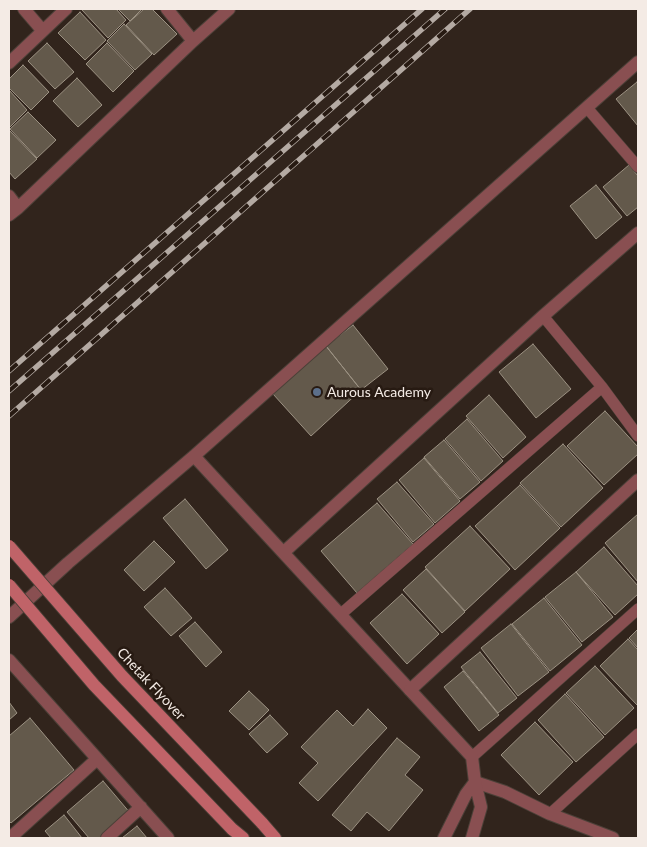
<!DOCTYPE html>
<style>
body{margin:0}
#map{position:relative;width:647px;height:847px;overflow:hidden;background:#31241c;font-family:Lato,sans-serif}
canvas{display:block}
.frame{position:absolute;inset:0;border:10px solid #f4ebe5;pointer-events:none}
</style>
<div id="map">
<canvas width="647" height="847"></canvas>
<div class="frame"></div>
</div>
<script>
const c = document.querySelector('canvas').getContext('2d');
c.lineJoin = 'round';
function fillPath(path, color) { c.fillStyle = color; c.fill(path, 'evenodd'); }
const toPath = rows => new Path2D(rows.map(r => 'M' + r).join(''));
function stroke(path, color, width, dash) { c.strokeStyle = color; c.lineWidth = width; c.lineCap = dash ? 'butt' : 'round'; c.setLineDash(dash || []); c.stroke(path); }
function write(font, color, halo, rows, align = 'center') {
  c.font = font + ' Lato,sans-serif'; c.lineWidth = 5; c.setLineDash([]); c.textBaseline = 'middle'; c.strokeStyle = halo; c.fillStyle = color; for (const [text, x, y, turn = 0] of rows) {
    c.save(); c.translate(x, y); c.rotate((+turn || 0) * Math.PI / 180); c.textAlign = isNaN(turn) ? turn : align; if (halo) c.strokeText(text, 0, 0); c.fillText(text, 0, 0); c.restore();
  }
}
const building = toPath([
 [83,9,116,9,126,20,108,38,82,10,83,9],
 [118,9,142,9,130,21,118,9],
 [144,9,152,9,177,34,154,55,126,25,144,9],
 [80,12,106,40,85,60,58,33,80,12],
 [124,24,152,54,135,70,107,41,124,24],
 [47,43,74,72,55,89,28,61,47,43],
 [107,43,134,71,113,92,86,64,107,43],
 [23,65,49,92,31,110,9,88,9,79,23,65],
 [77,78,102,105,78,127,53,101,77,78],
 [637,82,638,83,638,126,616,99,637,82],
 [9,90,27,110,9,128,9,90],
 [28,112,56,140,37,158,10,129,28,112],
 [9,130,37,159,15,179,9,172,9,130],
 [629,165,638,176,638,207,627,216,603,187,629,165],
 [596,185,622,217,596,239,570,206,596,185],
 [353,325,388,369,361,390,326,346,353,325],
 [533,344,571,389,536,418,499,372,533,344],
 [326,346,361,390,311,436,273,394,326,346],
 [489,395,526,437,503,458,466,416,489,395],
 [605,411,638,447,638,454,604,485,567,446,605,411],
 [467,419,503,461,481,481,445,439,467,419],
 [444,440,480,482,460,499,424,457,444,440],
 [563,444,603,488,561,527,520,483,563,444],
 [424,458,460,501,435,523,399,480,424,458],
 [397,482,434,524,413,542,377,499,397,482],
 [520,485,560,528,515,570,475,526,520,485],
 [185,499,228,550,206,569,163,518,185,499],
 [377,503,413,544,357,593,321,551,377,503],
 [638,514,638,582,605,543,638,514],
 [470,526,510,569,465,611,425,567,470,526],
 [154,541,175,562,144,591,124,570,154,541],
 [604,547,638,586,638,594,615,615,576,572,604,547],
 [426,569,465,612,442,633,403,590,426,569],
 [576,572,613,617,582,642,545,597,576,572],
 [165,588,192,618,171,636,144,607,165,588],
 [402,594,439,634,407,664,370,623,402,594],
 [544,598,582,645,550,671,512,624,544,598],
 [195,622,222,652,206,667,179,636,195,622],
 [511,624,549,672,518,696,481,648,511,624],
 [638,629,638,648,629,638,638,629],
 [628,639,638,650,638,704,637,705,600,666,628,639],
 [480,652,517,698,498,713,461,667,480,652],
 [595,666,634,708,605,735,566,693,595,666],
 [463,671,499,715,479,731,444,687,463,671],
 [249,691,269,710,249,730,229,711,249,691],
 [565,694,604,737,576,762,538,720,565,694],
 [9,702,17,713,9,720,9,702],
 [368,709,387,728,318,801,299,783,318,763,301,747,337,710,353,726,368,709],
 [270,715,288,734,267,753,249,734,270,715],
 [30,718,74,770,11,823,9,821,9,736,30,718],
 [535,722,573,762,539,795,501,755,535,722],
 [397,738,420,757,405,775,423,790,389,831,367,812,351,831,332,815,397,738],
 [103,781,131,814,102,838,89,838,67,812,103,781],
 [64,815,82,838,51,838,45,831,64,815],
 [137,826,147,838,122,838,137,826]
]);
fillPath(building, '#63594b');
stroke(building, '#9c9283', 1);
const service = toPath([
 [588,109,638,167],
 [543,316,602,387,638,436],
 [341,614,602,387],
 [472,757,638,609],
 [550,814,638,734]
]);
const minor = toPath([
 [24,9,42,30],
 [167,9,193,41],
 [9,63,66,9],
 [9,196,18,208],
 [9,215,18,208,193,41,229,9],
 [194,456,410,690],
 [284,552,543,316,638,233],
 [9,617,68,563,194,456,638,62],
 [9,660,168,838],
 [475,782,505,792,550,814,613,838],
 [10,838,97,759],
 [107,838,141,807]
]);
const tertiary = toPath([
 [444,838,466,794,475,782],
 [472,838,481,807,475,782,472,757,410,690,638,480]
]);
const secondary = toPath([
 [262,823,275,838],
 [232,829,243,838]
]);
stroke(service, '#4c4038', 12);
stroke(minor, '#4c4038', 14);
stroke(tertiary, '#4c4038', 14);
stroke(secondary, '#4c4038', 14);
stroke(service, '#894f51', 11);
stroke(minor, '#894f51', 12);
stroke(tertiary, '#894f51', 12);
stroke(secondary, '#c06368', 12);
const rail = toPath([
 [9,371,422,9],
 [9,391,445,9],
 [9,416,470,9]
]);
stroke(rail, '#b4aaa3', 5.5);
stroke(rail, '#271a12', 4, [11]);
const secondaryBridge = toPath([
 [9,546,122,676,262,823],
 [9,585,94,685,232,829]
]);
stroke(secondaryBridge, '#4c4038', 14, []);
stroke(secondaryBridge, '#c06368', 12);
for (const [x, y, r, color] of [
 [317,392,5,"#5c6f8a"]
]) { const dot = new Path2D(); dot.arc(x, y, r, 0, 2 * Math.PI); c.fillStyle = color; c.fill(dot); stroke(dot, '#271a12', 2); }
write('14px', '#f4ebe5', '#271a12', [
 ["Aurous Academy",327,392]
], 'left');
write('14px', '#f4ebe5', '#271a12', [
 ["Chetak Flyover",151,684,47]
]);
</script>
